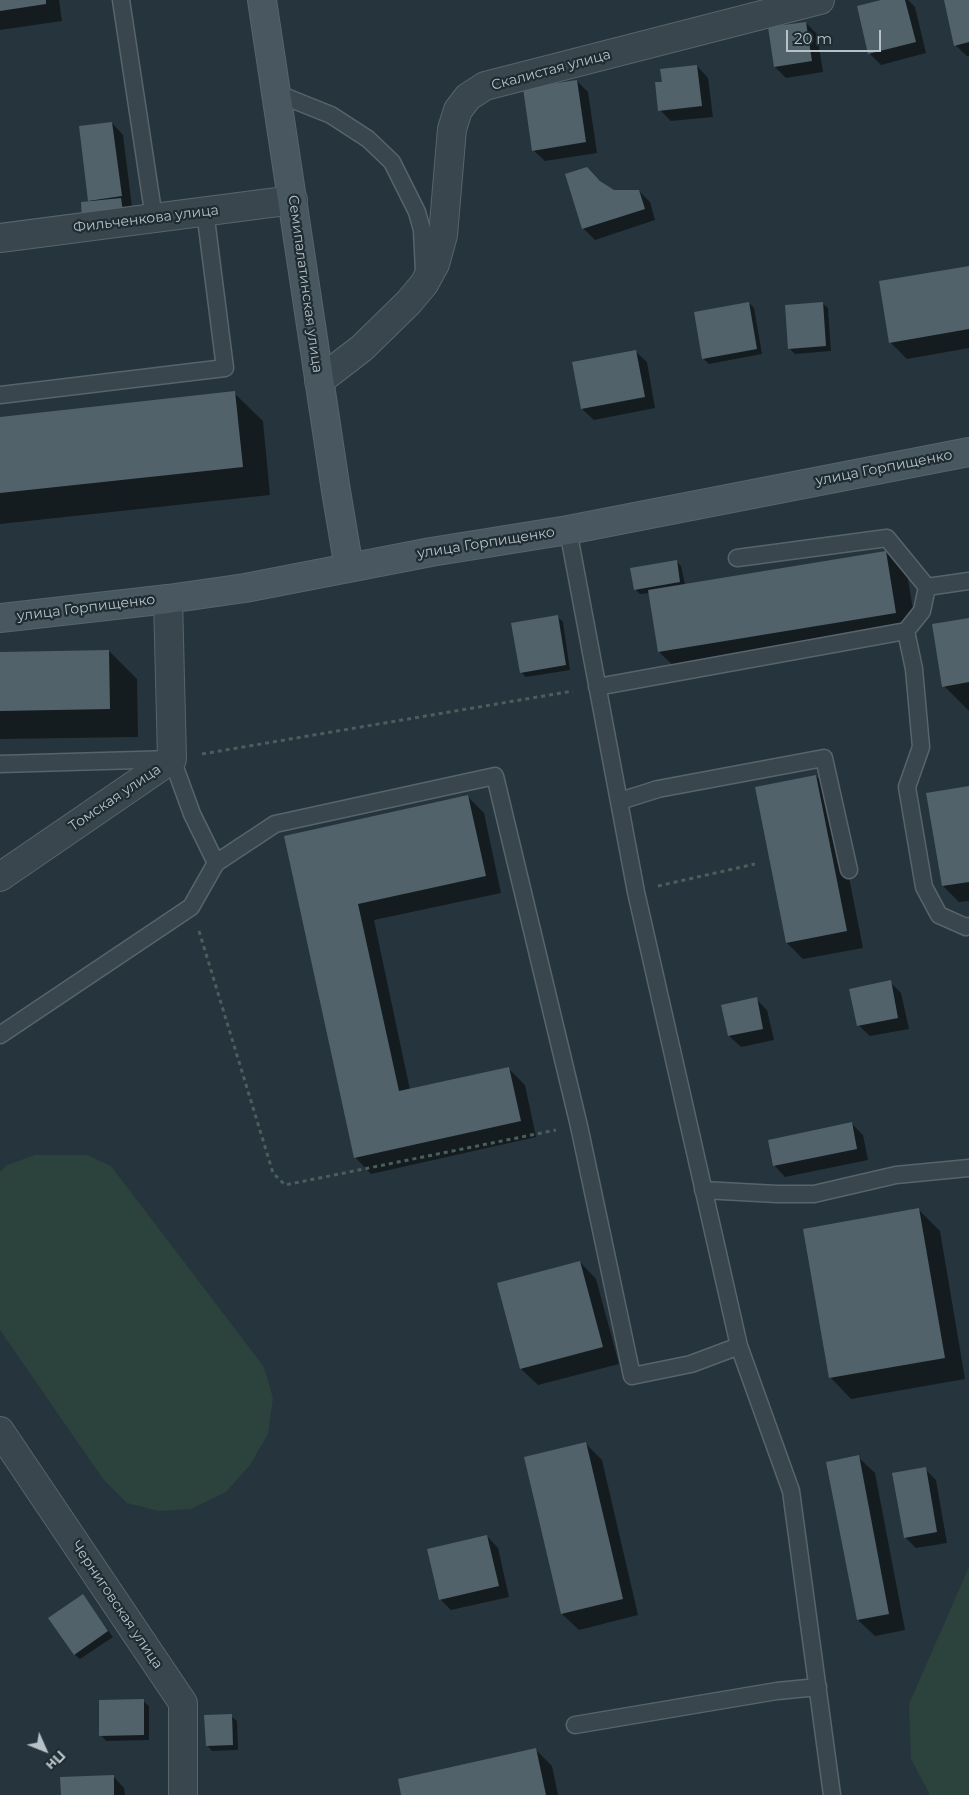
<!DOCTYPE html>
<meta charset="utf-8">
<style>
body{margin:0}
#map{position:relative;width:969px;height:1795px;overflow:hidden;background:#26353d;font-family:Montserrat,sans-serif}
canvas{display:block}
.north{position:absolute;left:20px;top:1725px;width:50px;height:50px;-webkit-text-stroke:4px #1f2c32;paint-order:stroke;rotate:134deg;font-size:14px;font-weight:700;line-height:20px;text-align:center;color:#b6c1c8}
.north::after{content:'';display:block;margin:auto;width:18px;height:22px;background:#b6c1c8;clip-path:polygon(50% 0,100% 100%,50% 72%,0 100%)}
.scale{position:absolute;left:786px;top:30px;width:95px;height:22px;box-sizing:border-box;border:2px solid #b6c1c8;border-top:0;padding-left:6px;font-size:15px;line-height:18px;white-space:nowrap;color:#b6c1c8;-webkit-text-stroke:4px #1f2c32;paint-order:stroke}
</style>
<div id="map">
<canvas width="969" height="1795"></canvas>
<div class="north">Пн</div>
<div class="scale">20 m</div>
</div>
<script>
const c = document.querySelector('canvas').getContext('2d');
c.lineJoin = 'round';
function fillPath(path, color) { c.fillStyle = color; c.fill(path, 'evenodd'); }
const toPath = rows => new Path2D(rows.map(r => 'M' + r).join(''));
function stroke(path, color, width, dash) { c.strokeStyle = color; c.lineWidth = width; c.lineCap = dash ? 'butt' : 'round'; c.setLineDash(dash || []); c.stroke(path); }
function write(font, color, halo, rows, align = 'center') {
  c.font = font + ' Montserrat,sans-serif'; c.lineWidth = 4.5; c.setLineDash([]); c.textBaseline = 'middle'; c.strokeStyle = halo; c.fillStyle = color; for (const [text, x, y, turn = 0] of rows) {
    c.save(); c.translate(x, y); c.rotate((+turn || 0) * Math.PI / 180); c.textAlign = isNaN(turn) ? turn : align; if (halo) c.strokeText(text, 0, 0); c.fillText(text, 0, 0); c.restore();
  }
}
fillPath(toPath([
 [35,1155,87,1155,111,1166,264,1367,273,1398,268,1434,250,1465,226,1492,191,1509,158,1511,127,1503,103,1479,0,1330,0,1172,7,1165],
 [969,1567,969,1795,930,1795,911,1759,909,1704]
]), '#2b423d');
fillPath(toPath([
 [0,0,59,0,62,21,0,30],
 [886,0,908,0,915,7,926,53,881,65,869,53],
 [945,0,969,0,969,56,967,56,955,45],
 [806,23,817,34,823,72,786,78,775,67],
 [697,66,708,78,713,117,671,121,660,110,663,83],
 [577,81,588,92,597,153,545,161,533,150],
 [112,123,123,135,132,207,128,224,89,200],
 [598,179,613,192,639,191,650,202,655,220,595,240,583,228],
 [969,267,969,348,907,359,890,342],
 [749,303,754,308,762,354,709,364,703,358],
 [822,303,828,308,831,351,795,354,790,349],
 [635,351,647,362,655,408,594,420,582,409],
 [234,393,263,421,270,495,0,524,0,418],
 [886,552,907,573,917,634,681,673,659,652,650,593,640,594,635,589,676,561,681,566,685,585],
 [557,616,563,622,570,670,526,677,521,672],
 [969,619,969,711,944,686],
 [109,651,137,679,138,737,0,739,0,653],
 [816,776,832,792,863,948,803,959,787,943],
 [969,787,969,901,959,902,943,886],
 [468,797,484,813,501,893,374,920,410,1090,509,1069,525,1085,536,1137,371,1174,355,1157,286,836],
 [890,982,901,993,909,1029,870,1036,858,1025],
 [756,999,767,1010,774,1040,741,1047,729,1036,723,1006],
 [852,1124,863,1135,868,1160,785,1177,774,1165],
 [919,1210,940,1231,965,1379,851,1399,830,1377],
 [580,1262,596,1279,619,1364,538,1385,521,1369,499,1284],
 [586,1444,602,1460,638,1615,579,1630,562,1614],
 [858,1457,875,1473,905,1630,875,1636,858,1620],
 [925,1469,936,1480,947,1543,916,1548,905,1537],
 [487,1536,498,1548,509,1597,451,1610,440,1599],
 [83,1596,113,1637,80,1659,74,1654],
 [143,1701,149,1706,149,1740,106,1741,101,1735],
 [231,1716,237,1721,238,1750,212,1751,207,1745],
 [536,1750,552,1766,558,1795,403,1795],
 [113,1776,124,1788,125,1795,63,1795]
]), '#0007');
fillPath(toPath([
 [0,0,46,0,46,4,0,11],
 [881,0,905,0,916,42,868,54,857,6],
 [944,0,969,0,969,42,954,46],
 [806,22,812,61,774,67,768,27],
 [697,65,702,106,658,111,655,82,662,82,660,69],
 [577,80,586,142,532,151,523,88],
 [112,122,122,196,88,201,79,126],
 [587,167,600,181,614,190,639,190,645,209,582,229,565,174],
 [121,198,124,219,82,223,81,202],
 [969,266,969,329,889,343,879,281],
 [749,302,757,349,702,359,694,312],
 [823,302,826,346,788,349,785,305],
 [636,350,645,397,581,409,572,362],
 [235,391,243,467,0,493,0,417],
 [886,551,896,613,658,652,648,590],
 [677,560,680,582,634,590,630,568],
 [558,615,566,665,520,673,511,623],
 [969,618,969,682,942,687,932,624],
 [109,650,110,709,0,711,0,652],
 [816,775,847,931,786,943,755,787],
 [969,786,969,882,942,886,926,793],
 [468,795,486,876,358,904,399,1091,509,1067,521,1121,354,1158,284,836],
 [891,980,898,1018,857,1026,849,989],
 [757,997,763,1029,728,1036,721,1005],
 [852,1122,857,1149,773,1166,768,1140],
 [919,1208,945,1358,829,1378,803,1229],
 [580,1261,603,1347,520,1369,497,1283],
 [586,1442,623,1599,561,1614,524,1457],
 [859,1455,889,1614,857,1620,826,1462],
 [926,1467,937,1532,904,1538,892,1473],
 [487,1535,499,1586,439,1600,427,1549],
 [83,1594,108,1631,74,1655,48,1618],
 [144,1699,144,1735,99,1736,99,1700],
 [232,1714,233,1745,206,1746,204,1715],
 [536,1748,546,1795,401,1795,398,1779],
 [114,1775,114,1795,61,1795,60,1777]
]), '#52626a');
const lane = toPath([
 [121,0,154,218],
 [276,93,331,115,368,139,392,162,417,212,422,230,424,272],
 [0,395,225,368,205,211],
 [568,530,636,892,739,1346,791,1491,832,1795],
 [737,558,887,538,927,587],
 [906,631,914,669,921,747,907,787,924,887,939,915,966,927,969,926],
 [597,687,906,631,922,611,927,587,969,581],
 [0,764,172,759,192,814,216,863,191,907,0,1035],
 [620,801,658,789,824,758,849,870],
 [216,863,275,824,495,776,579,1126,632,1376,691,1364,739,1346],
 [703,1190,777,1194,814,1194,896,1175,969,1168],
 [575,1725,777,1691,818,1687]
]);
const street = toPath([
 [0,238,293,200],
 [319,381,362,348,409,302,424,284,435,264,443,235,452,129,458,110,468,97,485,86,820,0],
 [0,877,172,759,168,599],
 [0,1431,183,1703,183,1795]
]);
const secondary = toPath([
 [262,0,336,491,349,568],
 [0,618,168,599,245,588,431,552,568,530,969,452]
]);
stroke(lane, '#58646b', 19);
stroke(street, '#58646b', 30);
stroke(secondary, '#58646b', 30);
stroke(toPath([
 [202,754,573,691],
 [658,886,755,864],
 [199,931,273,1173,285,1185,556,1130]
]), '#4a5f5c', 3, [4, 4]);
stroke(lane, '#3a464d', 16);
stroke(street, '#3a464d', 28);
stroke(secondary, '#485760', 28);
write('14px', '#b6c1c8', '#1f2c32', [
 ["Скалистая улица",551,70,-15],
 ["Фильченкова улица",146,219,-7],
 ["Семипалатинская улица",305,284,82],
 ["улица Горпищенко",884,468,-11],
 ["улица Горпищенко",486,543,-9],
 ["улица Горпищенко",86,608,-7],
 ["Томская улица",115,798,-34],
 ["Черниговская улица",117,1605,56]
]);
</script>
